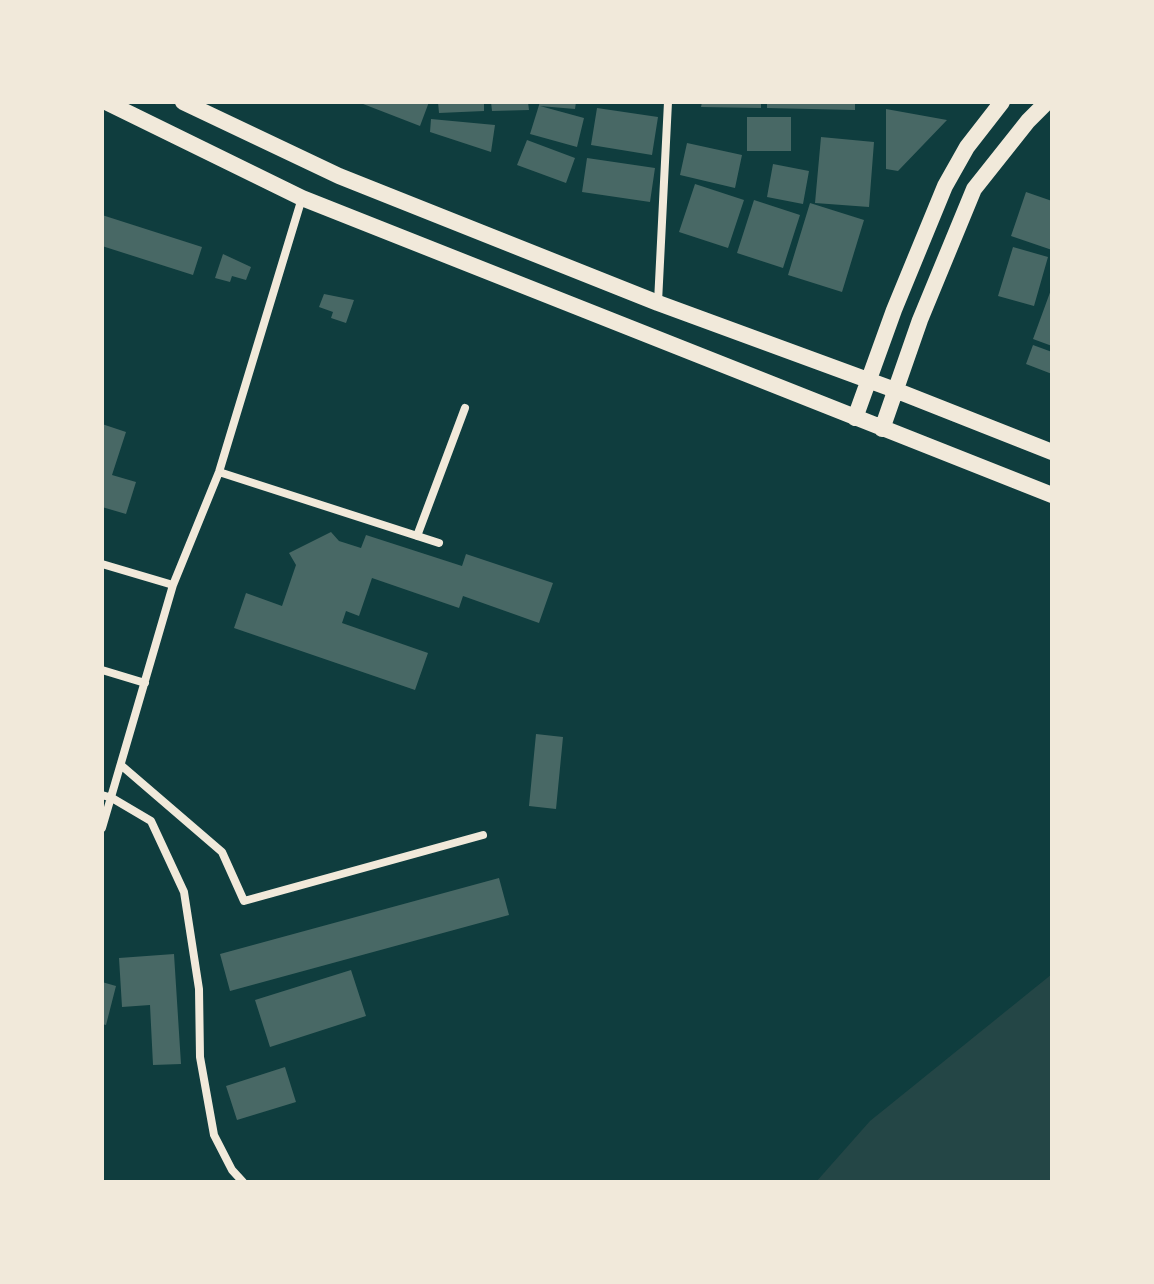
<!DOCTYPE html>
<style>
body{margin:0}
#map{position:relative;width:1154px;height:1284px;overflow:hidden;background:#0f3d3e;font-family:Poppins,sans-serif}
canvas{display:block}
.frame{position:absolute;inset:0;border:104px solid #f1e9da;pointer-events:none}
</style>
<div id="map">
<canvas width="1154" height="1284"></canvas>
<div class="frame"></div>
</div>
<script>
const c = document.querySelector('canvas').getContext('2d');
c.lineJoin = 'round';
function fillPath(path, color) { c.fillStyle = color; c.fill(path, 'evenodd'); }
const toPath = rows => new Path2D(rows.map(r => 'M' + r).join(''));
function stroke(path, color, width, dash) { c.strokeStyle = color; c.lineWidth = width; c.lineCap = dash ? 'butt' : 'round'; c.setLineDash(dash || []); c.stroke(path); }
fillPath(toPath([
 [1052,974,1052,1182,816,1182,870,1121]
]), '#244646');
fillPath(toPath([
 [358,102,429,102,420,126],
 [438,102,484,102,484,111,439,113],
 [491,102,528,102,529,110,492,111],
 [540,102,576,102,575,109,540,106,584,118,577,147,530,134],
 [702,102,761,102,761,108,701,107],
 [767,102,855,102,855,110,767,108],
 [597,108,658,117,652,155,591,145],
 [886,109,947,120,898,171,886,169],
 [747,117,791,117,791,151,747,151],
 [431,119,495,125,491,152,430,132],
 [821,137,874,142,869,207,815,203],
 [527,140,575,158,566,183,517,165],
 [687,143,742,155,735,188,680,175],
 [587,158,655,168,650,202,582,192],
 [773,164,809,171,803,204,767,197],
 [695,184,744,200,728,248,679,232],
 [1026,192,1052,201,1052,250,1011,236],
 [754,200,800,215,783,268,737,253],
 [810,203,864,220,842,292,788,275],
 [102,215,202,247,193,275,102,246],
 [1013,247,1048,257,1034,306,998,296],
 [223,254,251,267,246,280,232,276,230,282,215,278],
 [1052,287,1052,346,1033,339],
 [324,294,354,300,346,323,331,318,333,312,319,307],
 [1033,345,1052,352,1052,374,1026,364],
 [102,424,126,432,112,475,136,482,126,514,102,507],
 [331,532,339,541,361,548,366,535,462,566,466,554,553,583,539,623,463,596,459,608,372,578,359,616,346,611,342,623,428,653,415,690,234,628,246,593,282,606,296,565,289,553],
 [536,734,563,737,556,809,529,806],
 [499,878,509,915,230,991,220,954],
 [174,954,181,1064,153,1065,150,1005,122,1007,119,958],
 [351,970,366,1016,270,1047,255,1000],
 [102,982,116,986,106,1025,102,1024],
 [285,1067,296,1102,237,1120,226,1086]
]), '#486865');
stroke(toPath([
 [658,302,668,102],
 [219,472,439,543],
 [417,536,465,408],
 [102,564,173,585],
 [102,670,145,683],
 [122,766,222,852,244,901,483,835],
 [102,795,112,798,151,821,184,892,199,989,200,1057,214,1135,232,1170,243,1182],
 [102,828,173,585,219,472,302,198]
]), '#f1e9da', 8);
stroke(toPath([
 [106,102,302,198,1052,495],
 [183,102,339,176,658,303,895,390,1052,452],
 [855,418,894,310,945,186,967,147,1002,102],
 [882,429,920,320,974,189,1028,121,1047,102]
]), '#f1e9da', 16);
</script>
